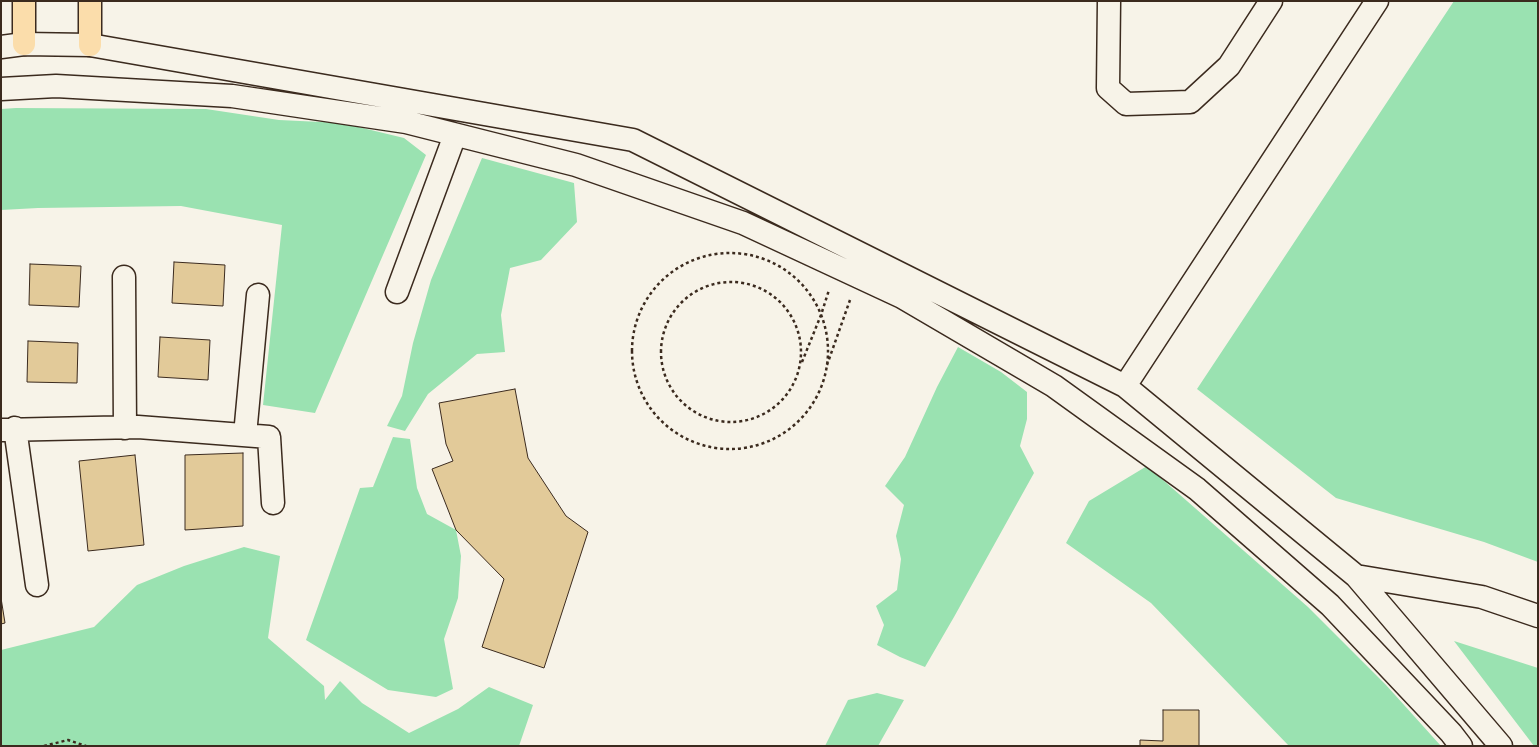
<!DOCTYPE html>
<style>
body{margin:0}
#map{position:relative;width:1539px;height:747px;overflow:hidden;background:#f7f3e8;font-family:Delius,sans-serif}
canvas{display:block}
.frame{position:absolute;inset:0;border:2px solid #3b2a1e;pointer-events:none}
</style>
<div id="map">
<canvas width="1539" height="747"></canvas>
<div class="frame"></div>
</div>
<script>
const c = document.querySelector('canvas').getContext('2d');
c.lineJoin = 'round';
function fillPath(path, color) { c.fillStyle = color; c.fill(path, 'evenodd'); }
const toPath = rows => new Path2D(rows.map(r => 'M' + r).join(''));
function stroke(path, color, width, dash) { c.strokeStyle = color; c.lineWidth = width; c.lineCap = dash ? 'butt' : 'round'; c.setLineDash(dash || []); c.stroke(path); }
fillPath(toPath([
 [1454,1,1538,1,1538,562,1484,542,1336,498,1197,389],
 [16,108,206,109,279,120,342,123,404,138,426,155,315,413,263,405,282,225,181,206,38,208,1,210,1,109],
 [482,158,574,183,577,222,541,260,510,268,501,315,505,352,477,354,428,394,405,431,387,426,402,396,413,343,431,280],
 [958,347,1001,372,1027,392,1027,419,1020,446,1034,473,954,617,925,667,900,657,877,645,884,625,876,606,897,590,901,559,896,536,904,505,885,486,905,457,937,387],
 [393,437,410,439,417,488,427,514,456,530,461,556,458,598,444,639,453,689,436,697,388,690,306,640,360,488,373,487],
 [1147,466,1308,607,1386,685,1441,746,1289,746,1151,603,1066,543,1089,501],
 [244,547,280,556,268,638,324,686,325,700,340,681,362,703,409,733,458,709,489,687,533,705,519,746,1,746,1,650,94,627,137,585,184,566],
 [1454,641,1538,668,1538,746,1534,746],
 [877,693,904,700,878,746,825,746,848,700]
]), '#9ae2b1');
const building = toPath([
 [174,262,225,265,223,306,172,303,174,262],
 [30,264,81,266,79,307,29,305,30,264],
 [160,337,210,340,208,380,158,377,160,337],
 [28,341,78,343,77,383,27,382,28,341],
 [515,389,528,458,566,516,588,532,544,668,482,647,504,579,456,530,432,469,453,461,446,444,439,403,515,389],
 [243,453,243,526,185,530,185,455,243,453],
 [135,455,144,545,88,551,79,461,135,455],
 [1,598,5,623,1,624,1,598],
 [1163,710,1199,710,1199,746,1140,746,1140,740,1163,741,1163,710]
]);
fillPath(building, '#e2ca99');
stroke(building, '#3b2a1e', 1);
const minor = toPath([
 [1109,1,1108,88,1126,104,1190,102,1229,66,1271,1],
 [1,47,24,44,90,45,633,140,1125,386,1356,576,1501,746],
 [1,89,56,86,232,96,406,122,576,165,743,223,902,297,1054,386,1197,489,1330,605,1451,733,1461,746],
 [124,277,125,428],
 [397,292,455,135],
 [1125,386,1377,1],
 [15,428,37,585],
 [1,430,138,427,269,437,273,503],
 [245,435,258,295],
 [1356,576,1482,597,1538,616]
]);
const major = toPath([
 [90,1,90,45],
 [24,44,24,1]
]);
stroke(minor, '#3b2a1e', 25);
stroke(major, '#3b2a1e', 25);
stroke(toPath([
 '632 351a98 98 0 1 1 196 0a98 98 0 1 1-196 0Z',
 '661 352a70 70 0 1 1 140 0a70 70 0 1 1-140 0Z',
 [802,362,821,315,829,290],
 [827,365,850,300],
 [44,746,68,740,86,746]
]), '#3b2a1e', 2.5, [3, 3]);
stroke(minor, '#f7f3e8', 22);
stroke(major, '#fbddab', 22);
</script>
